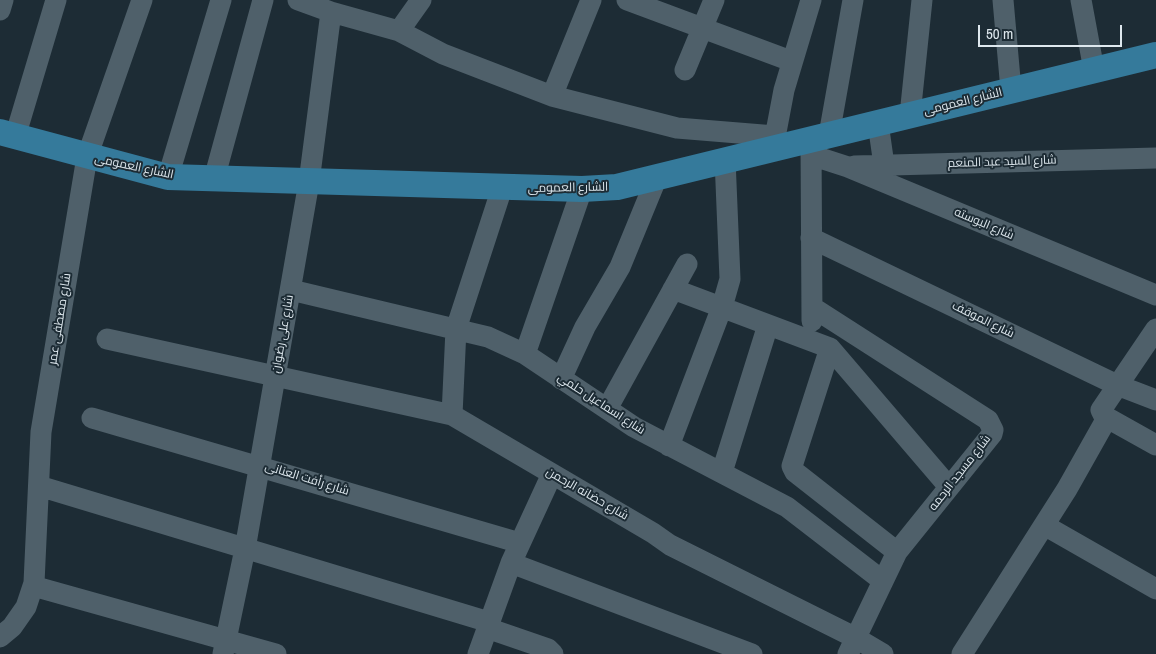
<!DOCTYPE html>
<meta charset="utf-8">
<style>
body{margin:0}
#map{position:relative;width:1156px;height:654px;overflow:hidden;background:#1d2c35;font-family:"Archivo Narrow",sans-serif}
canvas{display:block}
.scale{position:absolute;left:978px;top:25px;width:144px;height:22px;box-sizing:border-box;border:2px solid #dee8ee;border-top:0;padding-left:6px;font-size:15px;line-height:18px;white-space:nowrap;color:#dee8ee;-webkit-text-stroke:4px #1d2c35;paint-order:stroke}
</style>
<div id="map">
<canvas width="1156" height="654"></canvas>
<div class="scale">50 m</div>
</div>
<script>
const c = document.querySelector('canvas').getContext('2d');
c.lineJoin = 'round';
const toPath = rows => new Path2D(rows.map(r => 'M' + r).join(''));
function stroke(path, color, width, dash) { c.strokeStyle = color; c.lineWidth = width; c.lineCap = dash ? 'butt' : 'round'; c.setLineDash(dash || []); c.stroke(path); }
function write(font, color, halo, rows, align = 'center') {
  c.font = font + ' "Archivo Narrow",Cairo,sans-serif'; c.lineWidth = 4; c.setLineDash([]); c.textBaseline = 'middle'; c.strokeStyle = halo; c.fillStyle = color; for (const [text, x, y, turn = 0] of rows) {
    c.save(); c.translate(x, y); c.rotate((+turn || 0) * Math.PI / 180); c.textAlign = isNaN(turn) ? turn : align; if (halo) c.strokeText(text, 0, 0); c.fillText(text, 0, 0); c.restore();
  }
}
stroke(toPath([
 [298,0,331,12,399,31,443,54,552,96,677,128,775,136],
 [627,0,791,61],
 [1003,0,1011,90],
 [1081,0,1094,70],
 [0,10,3,0],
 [399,31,421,0],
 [685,70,714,0],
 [552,96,591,0],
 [910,115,922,0],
 [878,123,884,165],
 [829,135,853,0],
 [15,137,56,0],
 [811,142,812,321],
 [773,148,784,90,811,0],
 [811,155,848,167,1156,295],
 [854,166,1156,158],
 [168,177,221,0],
 [214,179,263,0],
 [811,238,1117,385,1156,400],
 [673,289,830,348,949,487],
 [291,290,488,337,525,354,634,427,787,507,883,581],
 [812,307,988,420,993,430,992,434,897,552,848,654],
 [1156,329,1101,410,1104,416,1156,445],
 [107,339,452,415,653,533,670,545,856,638,883,654],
 [830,348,792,466,795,472,897,552],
 [525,354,582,189],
 [561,379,585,327,620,267,657,177],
 [607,409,687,264],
 [452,415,456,329,502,188],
 [92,418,520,543],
 [669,446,722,307,730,279,725,159],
 [722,472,768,325],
 [39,486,489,622],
 [1044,525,1156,589],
 [511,563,752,654],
 [33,586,276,654],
 [487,628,548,649,553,654],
 [0,637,12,627,26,607,34,583,41,432,87,157,142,0],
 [223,654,245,549,309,182,331,12],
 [478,654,511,563,552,474],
 [962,654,1067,489,1107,418]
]), '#4f606a', 21);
stroke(toPath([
 [0,132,168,177,582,189,617,187,1156,55]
]), '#357a9b', 26);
write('12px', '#dee8ee', '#1d2c35', [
 ["الشارع العمومى",963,102,-14],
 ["شارع السيد عبد المنعم",1002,162,-2],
 ["الشارع العمومى",134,167,12],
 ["الشارع العمومى",568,188,-1],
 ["شارع البوسته",984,224,23],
 ["شارع مصطفى عمر",60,319,-81],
 ["شارع الموقف",983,320,26],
 ["شارع على رضوان",283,334,-80],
 ["شارع اسماعيل حلمي",601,404,33],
 ["شارع مسجد الرحمه",960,473,-52],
 ["شارع رأفت العنانى",307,479,17],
 ["شارع حضانه الرحمن",587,494,30]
]);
</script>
